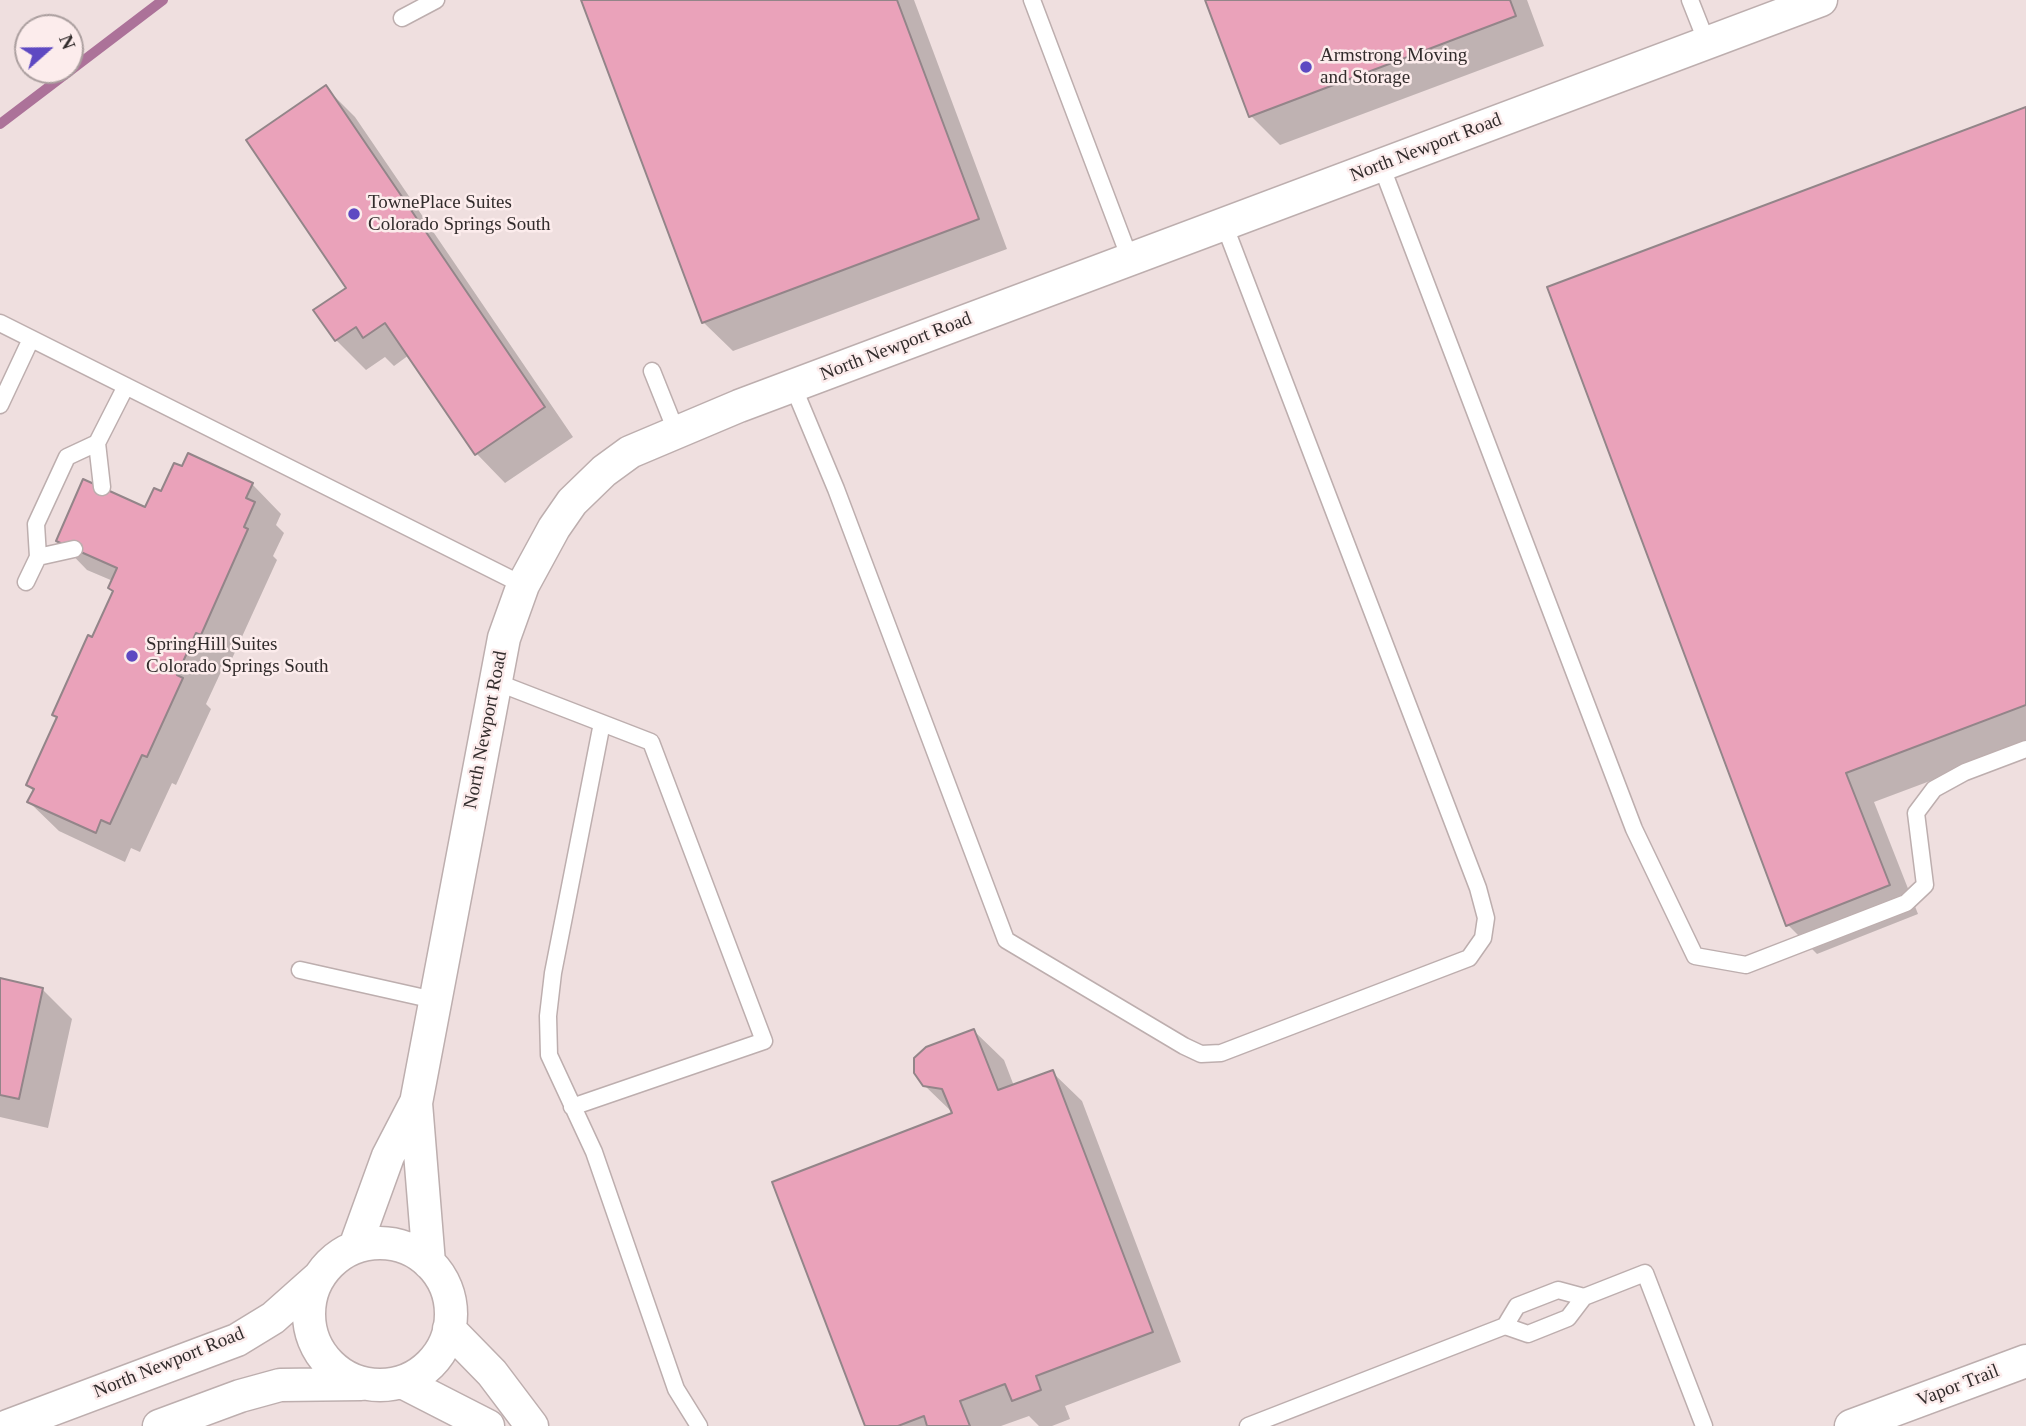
<!DOCTYPE html>
<style>
body{margin:0}
#map{position:relative;width:2026px;height:1426px;overflow:hidden;background:#efdfdf;font-family:Georgia,serif}
canvas{display:block}
.north{position:absolute;left:14px;top:14px;width:70px;height:70px;box-sizing:border-box;background:#fcecec;border:2px solid #ab9f9f;border-radius:50%;rotate:69deg;font-size:19px;font-weight:700;line-height:28px;text-align:center;color:#322c2c}
.north::after{content:'';display:block;margin:auto;width:24px;height:32px;background:#5e49c2;clip-path:polygon(50% 0,100% 100%,50% 72%,0 100%)}
</style>
<div id="map">
<canvas width="2026" height="1426"></canvas>
<div class="north">N</div>
</div>
<script>
const c = document.querySelector('canvas').getContext('2d');
c.lineJoin = 'round';
function fillPath(path, color) { c.fillStyle = color; c.fill(path, 'evenodd'); }
const toPath = rows => new Path2D(rows.map(r => 'M' + r).join(''));
function stroke(path, color, width, dash) { c.strokeStyle = color; c.lineWidth = width; c.lineCap = dash ? 'butt' : 'round'; c.setLineDash(dash || []); c.stroke(path); }
function write(font, color, halo, rows, align = 'center') {
  c.font = font + ' Georgia,serif'; c.lineWidth = 5; c.setLineDash([]); c.textBaseline = 'middle'; c.strokeStyle = halo; c.fillStyle = color; for (const [text, x, y, turn = 0] of rows) {
    c.save(); c.translate(x, y); c.rotate((+turn || 0) * Math.PI / 180); c.textAlign = isNaN(turn) ? turn : align; if (halo) c.strokeText(text, 0, 0); c.fillText(text, 0, 0); c.restore();
  }
}
fillPath(toPath([
 [583,0,914,0,1007,249,733,351,703,322],
 [1207,0,1527,0,1544,46,1280,145,1251,116],
 [325,87,355,117,573,437,505,483,476,453,409,355,394,366,385,357,366,370,336,340,349,288],
 [2026,109,2026,745,1874,802,1918,914,1817,954,1788,925],
 [252,484,281,514,276,525,284,533,273,556,277,560,230,663,226,661,206,704,211,709,176,785,172,783,140,852,131,848,125,862,59,831,29,802,34,792,28,785,58,718,54,714,114,592,113,581,87,570,58,540,146,509,162,493],
 [0,980,42,989,72,1019,48,1128,0,1117],
 [974,1031,1004,1060,1014,1086,1052,1072,1082,1101,1181,1362,1065,1406,1070,1419,1052,1426,1039,1426,1029,1416,1001,1426,867,1426,954,1114,924,1085]
]), '#0003');
stroke(toPath([
 [0,124,163,0]
]), '#ac7299', 10);
const building = toPath([
 [581,0,897,0,979,219,702,323,581,0],
 [1205,0,1510,0,1516,16,1249,117,1205,0],
 [326,85,545,407,475,455,385,323,363,338,356,327,335,341,313,310,346,288,246,140,326,85],
 [2026,107,2026,705,1846,773,1890,885,1786,926,1547,287,2026,107],
 [188,453,253,483,246,498,255,502,244,527,248,529,201,635,196,633,177,675,183,678,147,757,142,755,110,824,101,820,96,833,27,802,34,789,26,785,57,717,52,715,88,635,92,637,113,591,108,588,117,568,56,541,83,479,145,507,154,488,161,491,174,463,182,466,188,453],
 [0,978,43,988,19,1099,0,1095,0,978],
 [974,1029,998,1090,1053,1070,1153,1332,1036,1376,1041,1390,1012,1401,1005,1384,960,1401,970,1426,927,1426,924,1416,898,1426,865,1426,772,1182,952,1113,942,1089,923,1086,914,1073,914,1058,926,1047,974,1029]
]);
fillPath(building, '#eaa2ba');
stroke(building, '#938589', 2);
const lane = toPath([
 [1032,0,1130,259],
 [1690,0,1707,43],
 [402,18,436,0],
 [1381,165,1634,829,1695,956,1746,965,1906,903,1925,885,1916,813,1934,789,1965,772,2026,749],
 [0,323,523,585],
 [652,371,676,431],
 [793,386,836,489,1006,940,1184,1046,1201,1054,1221,1053,1469,958,1483,938,1486,918,1478,888,1224,224],
 [0,405,31,339],
 [97,443,102,487],
 [38,557,74,549],
 [26,582,38,557,36,524,67,457,97,443,126,386],
 [496,682,651,742,764,1041,572,1107],
 [602,723,553,973,548,1016,549,1055,594,1152,676,1389,699,1426],
 [300,970,434,1000],
 [1505,1326,1528,1334,1568,1318,1584,1297,1645,1273,1704,1426],
 [1248,1426,1505,1326,1517,1306,1558,1290,1584,1297]
]);
const street = toPath([
 '309 1314a71 71 0 1 1 142 0a71 71 0 1 1-142 0Z',
 [355,1247,388,1156,415,1104],
 [429,1263,416,1103,504,638,523,585,554,528,572,502,604,471,630,452,739,406,1821,0],
 [449,1329,492,1373,532,1426],
 [402,1382,488,1426],
 [8,1426,237,1340,273,1318,318,1278],
 [159,1426,240,1396,280,1385,361,1384],
 [1851,1426,2026,1361]
]);
stroke(lane, '#bdaeae', 19);
stroke(street, '#bdaeae', 35);
stroke(lane, '#fff', 16);
stroke(street, '#fff', 32);
for (const [x, y, r, color] of [
 [1306,67,7,"#5e49c2"],
 [354,214,7,"#5e49c2"],
 [132,656,7,"#5e49c2"]
]) { const dot = new Path2D(); dot.arc(x, y, r, 0, 2 * Math.PI); c.fillStyle = color; c.fill(dot); stroke(dot, '#fcecec', 2.5); }
write('19px', '#322c2c', '#fcecec', [
 ["Armstrong Moving",1320,56],
 ["and Storage",1320,78],
 ["TownePlace Suites",368,203],
 ["Colorado Springs South",368,225],
 ["SpringHill Suites",146,645],
 ["Colorado Springs South",146,667]
], 'left');
write('19px', '#322c2c', '#fcecec', [
 ["North Newport Road",1426,148,-21],
 ["North Newport Road",896,347,-21],
 ["North Newport Road",486,730,-79],
 ["North Newport Road",169,1363,-22],
 ["Vapor Trail",1958,1386,-21]
]);
</script>
